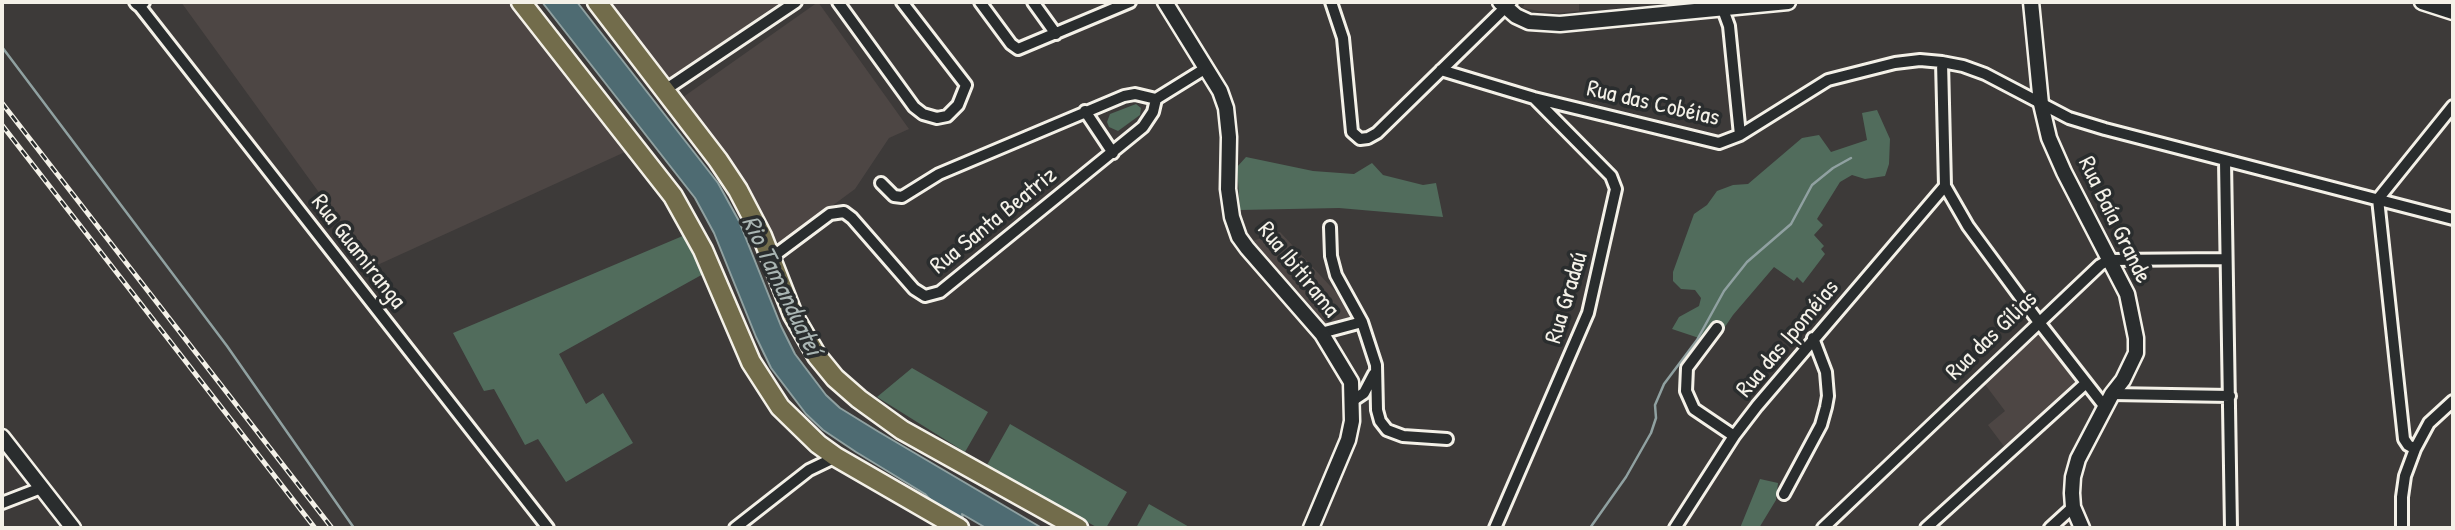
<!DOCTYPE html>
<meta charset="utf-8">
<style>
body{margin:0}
#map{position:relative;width:2455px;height:530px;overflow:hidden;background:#3d3a39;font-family:"Patrick Hand",sans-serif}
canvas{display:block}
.frame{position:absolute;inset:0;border:4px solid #f4f1e8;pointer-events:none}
</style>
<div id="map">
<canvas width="2455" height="530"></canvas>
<div class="frame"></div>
</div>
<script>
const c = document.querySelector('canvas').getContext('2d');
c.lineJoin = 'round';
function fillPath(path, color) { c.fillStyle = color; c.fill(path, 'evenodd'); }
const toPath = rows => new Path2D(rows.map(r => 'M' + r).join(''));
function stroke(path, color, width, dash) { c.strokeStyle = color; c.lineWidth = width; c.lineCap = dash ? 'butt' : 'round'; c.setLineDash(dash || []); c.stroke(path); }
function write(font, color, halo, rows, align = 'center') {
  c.font = font + ' "Patrick Hand",sans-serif'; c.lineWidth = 7; c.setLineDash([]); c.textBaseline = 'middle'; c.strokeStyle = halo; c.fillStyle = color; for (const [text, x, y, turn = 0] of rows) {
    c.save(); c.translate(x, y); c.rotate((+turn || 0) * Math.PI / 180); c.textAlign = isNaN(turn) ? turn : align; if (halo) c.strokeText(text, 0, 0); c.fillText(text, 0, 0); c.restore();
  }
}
fillPath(toPath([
 [181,2,508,2,625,152,373,267],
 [608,2,781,2,669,79],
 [818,2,909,129,889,138,855,189,779,245,746,186,679,100],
 [1525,2,1579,2,1579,11,1559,13,1539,11,1523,8],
 [1280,232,1346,303,1357,321,1329,339,1249,242],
 [2036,330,2079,382,2006,449,1988,425,2005,411,1984,383]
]), '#4d4644');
fillPath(toPath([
 [1136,104,1141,108,1140,115,1118,131,1109,127,1107,122,1110,114],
 [1877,110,1890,139,1889,164,1885,176,1865,179,1852,175,1840,182,1817,219,1823,225,1814,235,1824,246,1821,249,1825,254,1803,283,1797,277,1794,281,1774,267,1733,315,1714,343,1672,329,1679,317,1699,306,1701,298,1695,290,1681,289,1673,281,1673,272,1694,214,1707,205,1717,191,1733,185,1748,184,1802,138,1819,135,1831,152,1867,140,1862,113],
 [1246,157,1313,171,1354,174,1372,163,1383,175,1423,185,1436,183,1443,217,1339,208,1240,210,1237,167],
 [685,235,705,273,559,354,586,404,603,393,633,443,566,482,538,439,525,445,494,389,484,391,453,333],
 [912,368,988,412,965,452,877,397],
 [1010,424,1127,492,1106,528,1098,528,987,465],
 [1760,479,1778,483,1776,500,1759,528,1740,528],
 [1149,504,1191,528,1136,528]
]), '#516c5c');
const water = toPath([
 [542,2,577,2,718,183,739,221,781,326,795,354,826,395,840,408,879,432,1042,528,986,528,962,514,965,528,941,528,934,504,925,494,856,452,823,430,806,414,771,368,756,337,714,233,695,198,542,2]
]);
fillPath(water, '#4e6b72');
stroke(water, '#90a1a1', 2);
stroke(toPath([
 [2,47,227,346,354,528],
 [1590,528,1626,477,1651,433,1656,418,1655,405,1664,384,1697,340,1724,291,1747,262,1791,224,1812,185,1833,168,1851,158]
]), '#90a1a1', 2.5);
const minor = toPath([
 [838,2,914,107,923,114,937,118,947,116,958,105,966,85,902,2],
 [980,2,1011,44,1018,49,1130,2],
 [1033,2,1056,34],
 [1331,2,1343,38,1352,132,1360,139,1368,138,1377,133,1511,2],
 [138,4,548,528],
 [1721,4,1729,26,1740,135],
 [1942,62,1945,186,1968,226,2038,321,2105,407],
 [1441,70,1534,98,1719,143,1740,135,1828,80,1895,63,1920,60,1942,62,1963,66,1985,74,2069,118,2105,129,2453,219],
 [665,90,796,2],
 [1085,111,1113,153],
 [2225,161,2231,528],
 [881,183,894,196,902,197,939,174,1124,96,1135,94,1156,99],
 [1330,227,1331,256,1336,275,1362,322,1376,365,1377,410,1380,421,1387,430,1403,436,1447,439],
 [771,258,830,214,844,212,852,218,914,289,925,296,940,292,1143,127,1153,112,1156,99,1206,68],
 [1717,328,1687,368,1686,391,1694,409,1734,436],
 [1321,333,1362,322],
 [2112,394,2230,396],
 [1352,401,1364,393,1374,374],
 [2415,449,2408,445,2404,439,2378,199,2453,106],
 [1784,494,1821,425,1826,407,1828,396,1826,372,1813,338],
 [2,503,41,488],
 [735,528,809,470,836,457],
 [1495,528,1588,313,1616,189,1611,176,1535,99],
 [1675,528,1734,436,1757,406,1945,186],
 [1823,528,2100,265,2109,260,2226,259],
 [1926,528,2086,383],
 [2050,528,2073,507],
 [2402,528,2402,497,2405,476,2415,449,2429,423,2453,401]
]);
const tertiary = toPath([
 [136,2,138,4,143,2]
]);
const secondary = toPath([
 [1165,2,1220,91,1226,108,1229,137,1228,189,1232,217,1239,237,1247,248,1322,334,1351,382,1352,421,1348,440,1311,528],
 [1500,2,1516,16,1529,22,1560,24,1788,2],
 [2031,2,2041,104,2049,138,2064,172,2127,294,2136,338,2136,353,2123,380,2112,394,2078,459,2073,477,2072,493,2073,507,2082,528],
 [2422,2,2453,12],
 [2,437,73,528]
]);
const trunk = toPath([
 [521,2,673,196,703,250,751,362,780,407,818,444,836,457,959,528],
 [597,2,718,160,738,190,762,236,793,315,817,356,835,378,859,399,902,430,1078,528]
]);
stroke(minor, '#f4f1e8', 16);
stroke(tertiary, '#f4f1e8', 18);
stroke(secondary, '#f4f1e8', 19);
stroke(trunk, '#f4f1e8', 23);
stroke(minor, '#2a2d2e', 10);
stroke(tertiary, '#2a2d2e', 12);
stroke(secondary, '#2a2d2e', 14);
stroke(trunk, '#726c4b', 18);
const rail = toPath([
 [2,103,332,528],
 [2,125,315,528]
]);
stroke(rail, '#f4f1e8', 5);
stroke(rail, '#2a2d2e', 2.5, [8]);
write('24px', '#f4f1e8', '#2a2d2e', [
 ["Rua das Cobéias",1653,104,13],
 ["Rua Baía Grande",2114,220,64],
 ["Rua Santa Beatriz",994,221,-39],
 ["Rua Guamiranga",358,252,52],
 ["Rua Ibitirama",1298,270,51],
 ["Rua Gradaú",1567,298,-73],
 ["Rua das Gílias",1992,336,-44],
 ["Rua das Ipoméias",1788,339,-50]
]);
write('italic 26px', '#a9b5b3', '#2a2d2e', [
 ["Rio Tamanduateí",781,286,64]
]);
</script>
